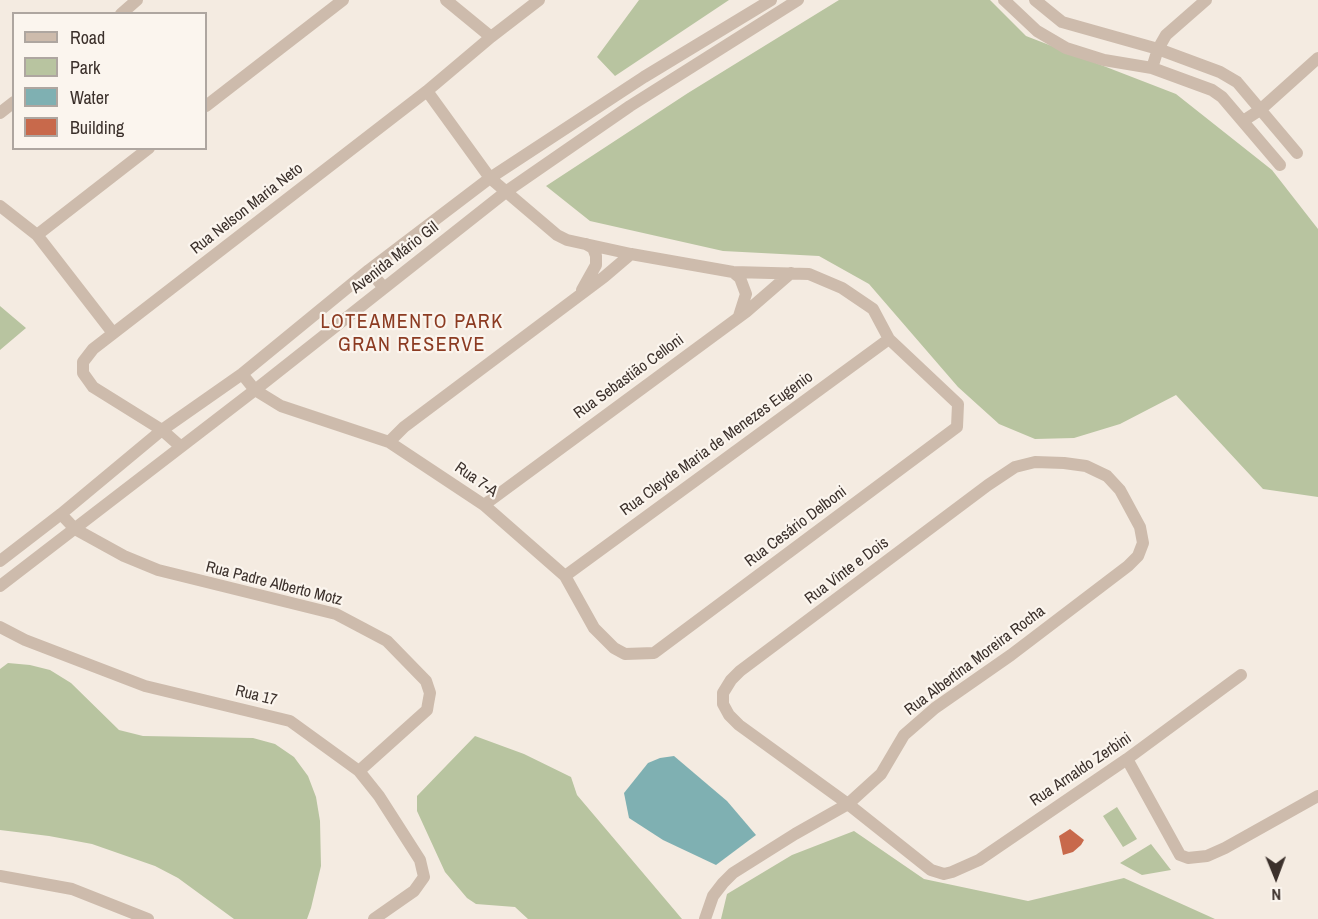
<!DOCTYPE html>
<meta charset="utf-8">
<style>
body{margin:0}
#map{position:relative;width:1318px;height:919px;overflow:hidden;background:#f4ebe1;font-family:"Archivo Narrow",sans-serif}
canvas{display:block}
.legend{position:absolute;left:12px;top:12px;width:195px;height:138px;box-sizing:border-box;background:#fbf5ee;border:2px solid #aea6a0;margin:0;padding:8px 10px;list-style:none;font-size:18px;color:#3b302b}
.legend li{display:flex;align-items:center;gap:12px;height:30px}
.legend b{width:30px;border:2px solid #aea6a0}
.north{position:absolute;left:1246px;top:847px;width:60px;height:60px;-webkit-text-stroke:4px #fbf5ee;paint-order:stroke;rotate:179deg;font-size:16px;font-weight:700;line-height:24px;text-align:center;color:#3b302b}
.north::after{content:'';display:block;margin:auto;width:21px;height:27px;background:#3b302b;clip-path:polygon(50% 0,100% 100%,50% 72%,0 100%)}
</style>
<div id="map">
<canvas width="1318" height="919"></canvas>
<ul class="legend">
<li><b style="height:8px;background:#cdbbac"></b>Road</li>
<li><b style="height:16px;background:#b8c4a0"></b>Park</li>
<li><b style="height:16px;background:#7fb0b2"></b>Water</li>
<li><b style="height:16px;background:#c8694b"></b>Building</li>
</ul>
<div class="north">N</div>
</div>
<script>
const c = document.querySelector('canvas').getContext('2d');
c.lineJoin = 'round';
function fillPath(path, color) { c.fillStyle = color; c.fill(path, 'evenodd'); }
const toPath = rows => new Path2D(rows.map(r => 'M' + r).join(''));
function stroke(path, color, width, dash) { c.strokeStyle = color; c.lineWidth = width; c.lineCap = dash ? 'butt' : 'round'; c.setLineDash(dash || []); c.stroke(path); }
function write(font, color, halo, rows, align = 'center') {
  c.font = font + ' "Archivo Narrow",sans-serif'; c.lineWidth = 4.5; c.setLineDash([]); c.textBaseline = 'middle'; c.strokeStyle = halo; c.fillStyle = color; for (const [text, x, y, turn = 0] of rows) {
    c.save(); c.translate(x, y); c.rotate((+turn || 0) * Math.PI / 180); c.textAlign = isNaN(turn) ? turn : align; if (halo) c.strokeText(text, 0, 0); c.fillText(text, 0, 0); c.restore();
  }
}
fillPath(toPath([
 [639,0,729,0,615,76,597,57],
 [839,0,990,0,1026,36,1176,94,1272,170,1318,229,1318,497,1263,489,1176,395,1120,424,1074,438,1035,439,999,424,958,387,869,284,819,256,723,251,590,221,546,186,688,93],
 [0,306,26,328,0,350],
 [8,663,30,665,50,670,71,683,119,730,143,736,253,738,275,744,294,757,308,776,316,797,320,821,321,866,311,908,307,919,234,919,178,878,155,866,92,844,49,836,0,830,0,669],
 [475,736,524,754,571,777,577,795,682,919,528,919,515,907,476,904,467,898,445,872,417,811,417,796],
 [1117,807,1137,839,1123,847,1103,816],
 [854,831,924,879,1028,901,1124,878,1215,919,721,919,727,894,792,855],
 [1151,844,1171,870,1142,875,1120,863]
]), '#b8c4a0');
fillPath(toPath([
 [674,756,727,801,756,835,716,865,663,840,629,818,624,793,648,763,660,758]
]), '#7fb0b2');
fillPath(toPath([
 [1070,829,1084,840,1081,845,1073,852,1063,855,1059,836]
]), '#c8694b');
stroke(toPath([
 [446,0,491,37],
 [1004,0,1037,31,1066,48,1104,60,1152,68,1212,90,1222,97,1280,165],
 [1035,0,1062,22,1158,49,1220,72,1237,82,1297,153],
 [121,14,137,0],
 [1152,68,1158,49,1166,35,1206,0],
 [206,106,343,0],
 [0,113,14,102],
 [1243,121,1260,110,1318,58],
 [0,206,37,235,113,333],
 [37,235,149,148],
 [369,270,384,288],
 [733,272,740,278,746,294,739,316],
 [582,290,596,265,596,256,593,248,586,244],
 [242,374,255,390,281,406,389,442,484,505,565,576,594,628,614,648,625,654,654,653,957,427,958,404,889,339,873,309,842,288,809,274,733,272,631,254,567,240,557,235,490,178,427,91],
 [389,442,404,427,604,277,631,254],
 [180,446,162,430,93,387,83,373,83,362,93,349,427,91,491,37,539,0],
 [484,505,746,312,791,273],
 [61,514,75,529,124,556,158,570,336,614,387,641,426,681,430,693,428,704,427,710,359,771],
 [0,561,61,514,162,430,242,374,369,270,490,178,644,77,771,0],
 [565,576,889,339],
 [0,586,255,390,507,191,630,106,798,0],
 [0,627,25,640,145,686,290,721,359,771,379,796,420,860,424,877,414,891,374,919],
 [1127,759,1180,855,1188,858,1207,856,1225,848,1318,796],
 [0,876,72,889,148,919],
 [705,919,713,896,723,883,733,873,795,834,848,804,881,774,904,735,935,708,1011,655,1128,566,1138,556,1143,543,1140,527,1120,490,1107,476,1086,466,1064,463,1035,462,1015,467,988,485,740,671,731,680,723,693,723,704,729,715,739,725,848,804,931,870,944,874,952,872,979,860,1127,759,1241,675]
]), '#cdbbac', 12);
write('16px', '#3b302b', '#fbf5ee', [
 ["Rua Nelson Maria Neto",247,209,-38],
 ["Avenida Mário Gil",395,258,-38],
 ["Rua Sebastião Celloni",629,377,-36],
 ["Rua Cleyde Maria de Menezes Eugenio",717,444,-36],
 ["Rua 7-A",476,480,35],
 ["Rua Cesário Delboni",796,527,-37],
 ["Rua Vinte e Dois",847,571,-37],
 ["Rua Padre Alberto Motz",274,584,14],
 ["Rua Albertina Moreira Rocha",975,661,-37],
 ["Rua 17",256,696,14],
 ["Rua Arnaldo Zerbini",1081,770,-34]
]);
c.letterSpacing = '1.5px';
write('20px', '#8c3b22', '#fbf5ee', [
 ["LOTEAMENTO PARK",412,323],
 ["GRAN RESERVE",412,346]
]);
c.letterSpacing = '0px';
</script>
